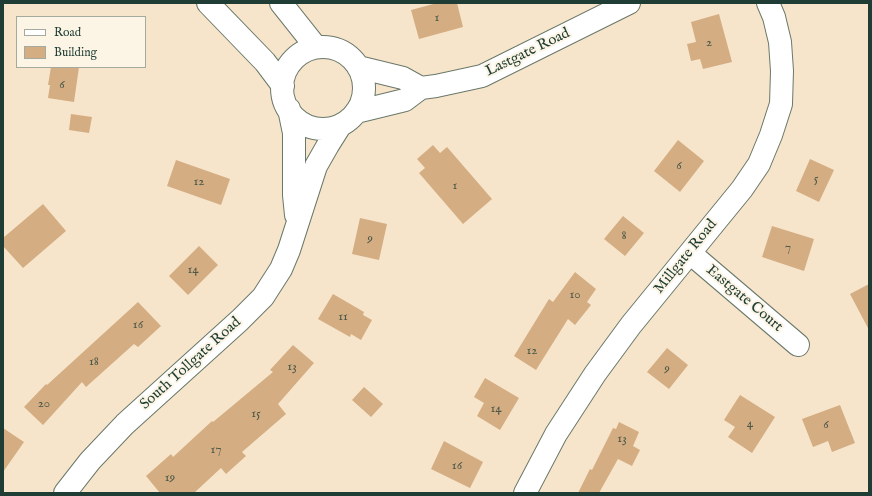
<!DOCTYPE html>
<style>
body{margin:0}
#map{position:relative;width:872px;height:496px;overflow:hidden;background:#f6e5cb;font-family:"IM FELL English",serif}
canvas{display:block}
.frame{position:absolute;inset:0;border:4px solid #1f3d34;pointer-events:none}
.legend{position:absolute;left:16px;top:16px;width:130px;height:52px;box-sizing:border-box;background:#fcf5e5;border:1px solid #a4ab9e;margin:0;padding:5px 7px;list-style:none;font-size:12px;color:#1f3d34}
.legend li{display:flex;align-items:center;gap:8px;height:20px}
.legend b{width:20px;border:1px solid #a4ab9e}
</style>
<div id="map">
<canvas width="872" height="496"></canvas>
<div class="frame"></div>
<ul class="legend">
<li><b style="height:5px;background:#fff"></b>Road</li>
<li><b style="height:11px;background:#d4ad83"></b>Building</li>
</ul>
</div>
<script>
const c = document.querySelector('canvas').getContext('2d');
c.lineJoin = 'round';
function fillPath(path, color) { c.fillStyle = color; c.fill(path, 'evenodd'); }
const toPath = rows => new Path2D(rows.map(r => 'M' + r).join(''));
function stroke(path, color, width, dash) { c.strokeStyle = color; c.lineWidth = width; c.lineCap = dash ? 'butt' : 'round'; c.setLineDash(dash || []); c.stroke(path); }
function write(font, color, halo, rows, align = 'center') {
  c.font = font + ' "IM FELL English",serif'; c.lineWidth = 4; c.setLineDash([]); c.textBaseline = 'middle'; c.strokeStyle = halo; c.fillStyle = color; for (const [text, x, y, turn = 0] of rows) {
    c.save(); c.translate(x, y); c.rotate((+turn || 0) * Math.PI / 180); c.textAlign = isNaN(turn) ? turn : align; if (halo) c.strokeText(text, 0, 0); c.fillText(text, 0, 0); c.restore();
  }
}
fillPath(toPath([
 [437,3,457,3,463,27,419,39,411,10],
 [719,14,732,62,703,69,700,59,691,61,687,44,696,42,691,22],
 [51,67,79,67,74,102,48,98,50,85,48,85],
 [71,114,92,117,89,133,69,130],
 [678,140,704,161,680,192,654,171],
 [433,145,440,153,447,147,492,199,463,224,419,173,425,168,417,159],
 [810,159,834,170,819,202,796,191],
 [176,160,230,179,221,205,167,186],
 [43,204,66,231,23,268,3,246,3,238],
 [623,216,644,233,625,256,604,239],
 [360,218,387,224,379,260,352,254],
 [772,226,814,239,804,271,762,257],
 [199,246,218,265,188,295,169,276],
 [575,272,596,289,587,302,591,305,575,325,568,319,536,370,514,356,549,299,553,302],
 [869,284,869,330,850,294],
 [333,294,364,312,363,315,372,320,361,340,351,334,350,337,318,319],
 [138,302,161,326,138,347,134,344,86,387,82,382,43,425,24,407,46,384,47,385],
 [293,345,314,363,278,404,286,414,242,452,246,456,226,474,221,468,194,493,160,493,146,476,171,454,173,457,212,421,213,422,273,372,270,370],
 [667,348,688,365,669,389,647,372],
 [485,378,519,398,500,430,477,416,484,403,474,397],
 [364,387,383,404,371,417,352,400],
 [740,395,775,417,752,453,728,437,735,427,724,420],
 [840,405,855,443,832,452,828,441,813,447,802,419],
 [619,422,639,432,633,446,640,450,632,466,618,459,599,493,578,493,590,469,592,470,613,428,616,429],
 [3,428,24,442,3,472],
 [444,441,483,462,470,488,431,469]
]), '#d4ad83');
const minor = toPath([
 [208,3,265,62,283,86],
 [281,3,316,47],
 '282 88a41 41 0 1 1 82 0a41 41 0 1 1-82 0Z',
 [358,67,403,78,421,88],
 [289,109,294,133,294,195,296,215],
 [356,112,405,100,421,88,436,86,482,76,629,3],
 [690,253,798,345],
 [65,493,90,461,125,424,240,320,263,297,281,269,289,250,316,166,328,145,340,126],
 [525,493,556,434,595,374,631,325,742,189,759,164,771,135,781,104,782,71,780,42,774,17,768,3]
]);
stroke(minor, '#6a7869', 24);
stroke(minor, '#fff', 22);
write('13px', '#4c5948', null, [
 ["1",437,18],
 ["2",709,43],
 ["6",62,85],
 ["6",679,166],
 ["5",816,179],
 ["12",199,182],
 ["1",455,186],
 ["8",624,236],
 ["9",370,239],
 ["7",788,248],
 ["14",193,270],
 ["10",575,295],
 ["11",343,317],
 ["16",138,325],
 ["12",532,351],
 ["18",94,362],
 ["13",292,367],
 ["9",667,369],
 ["20",44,404],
 ["14",496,409],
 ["15",256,414],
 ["4",750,424],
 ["6",826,425],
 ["13",622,439],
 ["17",216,450],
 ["16",457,466],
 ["19",170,478]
]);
write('15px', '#1f3d34', '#fcf5e5', [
 ["Lastgate Road",528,53,-26],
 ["Millgate Road",686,257,-51],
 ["Eastgate Court",744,299,40],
 ["South Tollgate Road",191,364,-42]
]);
</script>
